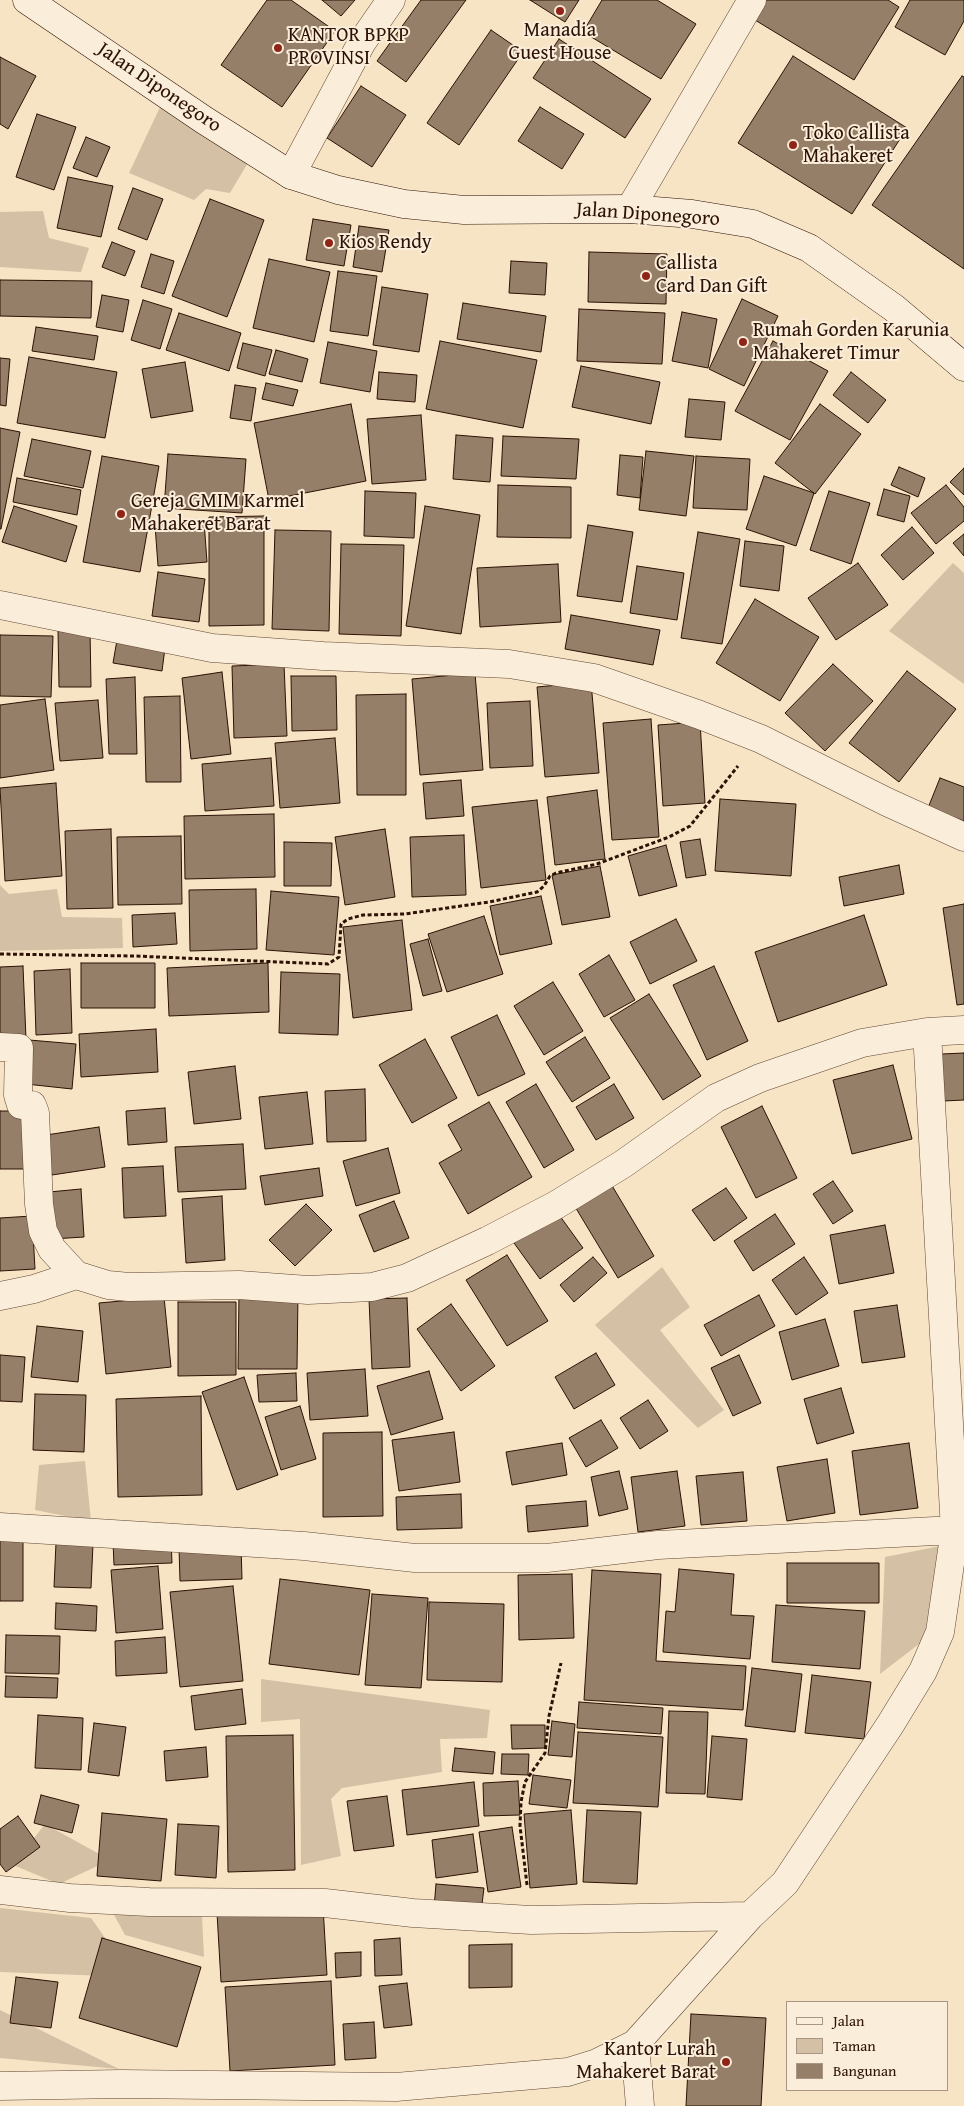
<!DOCTYPE html>
<style>
body{margin:0}
#map{position:relative;width:964px;height:2106px;overflow:hidden;background:#f7e4c5;font-family:"Gentium Book Plus",serif}
canvas{display:block}
.legend{position:absolute;left:786px;top:2001px;width:162px;height:90px;box-sizing:border-box;background:#faedd9;border:1px solid #a89584;margin:0;padding:6px 9px;list-style:none;font-size:15px;color:#2c1104}
.legend li{display:flex;align-items:center;gap:10px;height:25px}
.legend b{width:25px;border:1px solid #a89584}
</style>
<div id="map">
<canvas width="964" height="2106"></canvas>
<ul class="legend">
<li><b style="height:6px;background:#faedd9"></b>Jalan</li>
<li><b style="height:14px;background:#d4c0a4"></b>Taman</li>
<li><b style="height:14px;background:#967f68"></b>Bangunan</li>
</ul>
</div>
<script>
const c = document.querySelector('canvas').getContext('2d');
c.lineJoin = 'round';
function fillPath(path, color) { c.fillStyle = color; c.fill(path, 'evenodd'); }
const toPath = rows => new Path2D(rows.map(r => 'M' + r).join(''));
function stroke(path, color, width, dash) { c.strokeStyle = color; c.lineWidth = width; c.lineCap = dash ? 'butt' : 'round'; c.setLineDash(dash || []); c.stroke(path); }
function write(font, color, halo, rows, align = 'center') {
  c.font = font + ' "Gentium Book Plus",serif'; c.lineWidth = 4; c.setLineDash([]); c.textBaseline = 'middle'; c.strokeStyle = halo; c.fillStyle = color; for (const [text, x, y, turn = 0] of rows) {
    c.save(); c.translate(x, y); c.rotate((+turn || 0) * Math.PI / 180); c.textAlign = isNaN(turn) ? turn : align; if (halo) c.strokeText(text, 0, 0); c.fillText(text, 0, 0); c.restore();
  }
}
fillPath(toPath([
 [161,105,249,161,230,193,206,189,194,200,129,173],
 [43,211,49,238,89,248,81,272,0,267,0,212],
 [953,563,964,573,964,684,889,631],
 [0,885,9,894,57,889,62,917,122,918,123,948,0,951],
 [662,1267,690,1307,660,1330,724,1410,698,1428,595,1325],
 [85,1461,91,1521,35,1510,39,1465],
 [940,1546,928,1637,880,1674,885,1557],
 [261,1679,490,1710,487,1738,440,1739,442,1772,342,1788,331,1799,341,1856,301,1865,300,1719,261,1722],
 [45,1824,110,1860,59,1884,13,1865],
 [0,1908,91,1918,133,1977,0,1972],
 [112,1911,202,1916,204,1957,125,1935],
 [0,2010,119,2069,0,2058]
]), '#d4c0a4');
const building = toPath([
 [267,0,291,0,335,31,282,107,221,65,267,0],
 [322,0,355,0,341,16,322,0],
 [421,0,466,0,406,82,377,61,421,0],
 [530,0,579,0,565,22,530,0],
 [602,0,657,0,696,24,661,79,583,32,602,0],
 [760,0,888,0,899,7,854,80,750,17,760,0],
 [910,0,964,0,964,21,945,55,895,27,910,0],
 [491,30,523,52,459,145,427,123,491,30],
 [559,39,651,99,625,138,533,78,559,39],
 [793,56,907,128,852,214,738,143,793,56],
 [0,57,36,76,8,129,0,124,0,57],
 [962,76,964,77,964,269,872,205,962,76],
 [361,86,406,115,372,167,327,138,361,86],
 [540,107,584,134,562,169,518,141,540,107],
 [37,114,76,127,54,190,16,177,37,114],
 [86,137,110,147,97,177,73,168,86,137],
 [68,177,113,186,101,237,57,228,68,177],
 [133,188,163,199,147,240,118,229,133,188],
 [210,199,264,220,227,317,172,296,210,199],
 [313,219,351,225,344,266,306,260,313,219],
 [359,226,389,230,382,272,353,267,359,226],
 [112,242,135,251,125,276,102,267,112,242],
 [589,252,667,254,666,304,588,302,589,252],
 [151,254,174,261,164,294,141,287,151,254],
 [269,259,330,272,314,342,253,328,269,259],
 [511,261,547,263,545,295,509,293,511,261],
 [338,271,377,276,368,336,330,331,338,271],
 [0,280,92,281,91,318,0,316,0,280],
 [382,287,428,294,419,352,373,345,382,287],
 [102,295,129,300,123,332,96,327,102,295],
 [742,299,778,316,744,386,709,369,742,299],
 [143,300,172,309,160,349,131,340,143,300],
 [463,303,546,316,541,352,457,339,463,303],
 [579,309,665,313,662,364,577,361,579,309],
 [682,312,717,319,708,368,672,361,682,312],
 [179,313,241,333,229,371,166,350,179,313],
 [36,327,98,336,94,360,32,351,36,327],
 [440,341,537,360,523,428,426,409,440,341],
 [773,341,828,371,790,440,735,411,773,341],
 [328,342,377,351,370,392,320,383,328,342],
 [243,343,272,350,265,376,237,368,243,343],
 [276,350,308,359,302,382,269,374,276,350],
 [29,357,117,372,105,438,17,423,29,357],
 [0,358,10,359,6,406,0,405,0,358],
 [185,362,193,411,151,418,142,369,185,362],
 [581,366,660,382,651,424,572,407,581,366],
 [379,372,417,375,415,402,377,399,379,372],
 [851,372,886,400,868,423,833,395,851,372],
 [266,383,298,390,293,406,262,399,266,383],
 [235,385,256,388,251,421,230,418,235,385],
 [689,399,725,402,721,440,685,437,689,399],
 [351,404,366,481,269,500,254,423,351,404],
 [820,404,861,434,815,494,775,463,820,404],
 [421,415,426,480,372,484,367,419,421,415],
 [0,428,20,432,1,529,0,529,0,428],
 [456,435,493,438,490,482,453,479,456,435],
 [503,436,579,439,576,479,501,476,503,436],
 [32,439,91,451,83,488,24,476,32,439],
 [646,451,694,456,686,516,639,510,646,451],
 [168,454,246,459,242,513,164,508,168,454],
 [620,455,643,457,640,498,617,495,620,455],
 [102,456,159,466,140,572,83,562,102,456],
 [696,456,750,459,747,510,693,508,696,456],
 [899,467,925,478,918,497,891,485,899,467],
 [964,468,964,495,950,482,964,468],
 [764,476,814,493,796,546,746,529,764,476],
 [17,478,81,490,77,515,13,502,17,478],
 [498,485,571,487,571,538,497,537,498,485],
 [946,485,964,507,964,521,936,544,911,513,946,485],
 [884,489,910,496,904,522,877,515,884,489],
 [365,491,416,493,414,538,364,536,365,491],
 [829,491,870,503,851,564,810,550,829,491],
 [14,506,77,526,66,562,2,542,14,506],
 [425,506,480,515,461,634,406,626,425,506],
 [264,516,264,625,209,626,209,517,264,516],
 [204,521,207,562,158,566,155,525,204,521],
 [588,525,633,532,622,602,577,596,588,525],
 [912,527,934,553,903,580,881,555,912,527],
 [275,530,331,531,329,631,272,629,275,530],
 [698,532,740,539,722,644,681,638,698,532],
 [964,534,964,556,953,543,964,534],
 [745,541,784,546,779,591,740,586,745,541],
 [341,544,404,545,401,636,339,634,341,544],
 [858,563,888,605,836,640,808,598,858,563],
 [558,564,561,622,480,627,477,568,558,564],
 [637,566,684,573,677,620,630,613,637,566],
 [158,572,205,579,199,622,152,616,158,572],
 [755,599,819,637,780,701,716,663,755,599],
 [571,615,660,630,653,665,565,649,571,615],
 [90,629,91,687,59,687,58,630,90,629],
 [0,635,53,636,51,697,0,696,0,635],
 [117,640,165,648,162,671,113,663,117,640],
 [284,664,287,736,234,738,232,666,284,664],
 [833,664,873,701,825,751,785,713,833,664],
 [907,671,956,709,899,782,849,743,907,671],
 [222,672,231,754,191,759,182,678,222,672],
 [475,673,483,770,420,775,412,679,475,673],
 [291,676,336,676,337,730,292,731,291,676],
 [135,677,137,754,109,754,106,679,135,677],
 [591,682,599,773,545,777,537,687,591,682],
 [406,694,406,795,357,795,356,695,406,694],
 [180,696,181,782,146,782,144,697,180,696],
 [45,699,54,770,0,778,0,705,45,699],
 [98,700,103,758,60,761,55,703,98,700],
 [530,701,533,766,490,768,487,703,530,701],
 [651,719,659,837,612,840,603,723,651,719],
 [700,722,705,803,663,806,658,725,700,722],
 [335,738,340,803,280,808,275,743,335,738],
 [271,758,274,806,205,811,202,764,271,758],
 [940,778,964,787,964,821,928,808,940,778],
 [461,780,464,816,426,819,423,783,461,780],
 [56,783,62,876,5,881,0,788,56,783],
 [597,790,605,859,555,865,547,797,597,790],
 [720,799,796,804,791,876,715,871,720,799],
 [537,800,546,880,481,888,472,807,537,800],
 [274,814,275,877,185,879,184,816,274,814],
 [111,829,113,908,67,909,65,831,111,829],
 [385,829,395,897,345,905,335,837,385,829],
 [464,835,466,895,412,897,410,837,464,835],
 [181,836,182,904,118,905,117,837,181,836],
 [700,839,706,875,686,878,680,842,700,839],
 [284,842,332,843,331,886,284,886,284,842],
 [666,845,677,886,639,896,628,856,666,845],
 [899,865,904,894,844,906,839,877,899,865],
 [600,866,610,917,562,925,552,875,600,866],
 [256,889,257,949,190,951,189,890,256,889],
 [271,891,339,897,334,955,266,950,271,891],
 [541,896,552,944,500,955,490,906,541,896],
 [964,904,964,1004,957,1005,943,908,964,904],
 [175,913,177,944,133,947,132,915,175,913],
 [864,915,887,985,778,1022,755,952,864,915],
 [484,916,503,974,447,992,428,934,484,916],
 [676,919,697,961,650,984,630,942,676,919],
 [402,920,412,1010,353,1018,343,927,402,920],
 [428,939,442,991,423,996,410,944,428,939],
 [609,955,635,1000,604,1017,579,974,609,955],
 [81,963,155,963,155,1008,81,1008,81,963],
 [268,963,269,1012,169,1016,167,968,268,963],
 [23,966,26,1039,0,1040,0,967,23,966],
 [714,966,748,1041,707,1060,673,985,714,966],
 [70,969,72,1033,36,1035,34,971,70,969],
 [281,972,340,974,338,1035,279,1033,281,972],
 [553,982,583,1031,544,1055,514,1006,553,982],
 [649,994,701,1076,663,1100,610,1018,649,994],
 [497,1015,525,1074,478,1096,451,1037,497,1015],
 [156,1029,158,1072,81,1077,79,1034,156,1029],
 [585,1037,610,1078,572,1102,546,1062,585,1037],
 [425,1039,457,1098,412,1123,379,1065,425,1039],
 [29,1040,76,1044,72,1089,26,1084,29,1040],
 [964,1053,964,1100,943,1101,942,1054,964,1053],
 [893,1065,912,1139,852,1154,833,1080,893,1065],
 [235,1066,241,1119,194,1124,188,1072,235,1066],
 [536,1084,574,1150,544,1168,506,1102,536,1084],
 [614,1084,634,1118,596,1140,576,1107,614,1084],
 [365,1089,366,1141,327,1142,325,1091,365,1089],
 [307,1092,313,1144,265,1149,259,1097,307,1092],
 [489,1102,532,1177,468,1214,439,1163,462,1150,448,1125,489,1102],
 [762,1106,797,1178,756,1198,721,1127,762,1106],
 [165,1108,167,1142,128,1145,126,1111,165,1108],
 [0,1111,28,1111,28,1169,0,1169,0,1111],
 [99,1127,105,1167,52,1175,46,1135,99,1127],
 [243,1144,246,1189,178,1192,175,1147,243,1144],
 [388,1148,400,1193,356,1206,343,1161,388,1148],
 [163,1166,166,1216,124,1218,122,1168,163,1166],
 [319,1168,323,1196,265,1205,260,1176,319,1168],
 [833,1181,853,1211,833,1224,813,1194,833,1181],
 [611,1184,654,1256,618,1278,574,1205,611,1184],
 [726,1188,747,1218,714,1241,692,1210,726,1188],
 [81,1189,84,1237,52,1239,49,1192,81,1189],
 [222,1196,225,1260,186,1263,182,1199,222,1196],
 [394,1201,409,1238,374,1252,359,1215,394,1201],
 [306,1204,332,1230,295,1266,269,1240,306,1204],
 [557,1212,583,1248,540,1279,514,1243,557,1212],
 [775,1214,795,1244,753,1271,734,1241,775,1214],
 [32,1216,35,1269,0,1271,0,1218,32,1216],
 [885,1225,894,1273,839,1284,830,1235,885,1225],
 [507,1255,548,1321,507,1346,466,1280,507,1255],
 [593,1257,607,1273,574,1302,560,1285,593,1257],
 [804,1257,828,1293,796,1315,772,1280,804,1257],
 [239,1293,298,1293,297,1369,238,1369,239,1293],
 [759,1295,775,1326,721,1356,704,1325,759,1295],
 [164,1297,171,1367,106,1374,99,1303,164,1297],
 [407,1298,410,1367,372,1369,369,1299,407,1298],
 [178,1302,236,1302,236,1375,178,1376,178,1302],
 [451,1304,495,1366,461,1391,417,1329,451,1304],
 [897,1305,905,1357,862,1363,854,1311,897,1305],
 [825,1319,839,1366,792,1380,779,1332,825,1319],
 [37,1326,83,1331,78,1382,31,1377,37,1326],
 [596,1353,615,1385,574,1409,555,1377,596,1353],
 [0,1355,25,1357,22,1402,0,1401,0,1355],
 [739,1355,761,1403,733,1416,711,1368,739,1355],
 [365,1369,368,1416,310,1420,307,1373,365,1369],
 [429,1371,443,1419,391,1435,377,1386,429,1371],
 [296,1373,297,1401,259,1402,257,1375,296,1373],
 [244,1377,278,1475,237,1490,202,1392,244,1377],
 [841,1388,854,1433,817,1444,804,1399,841,1388],
 [35,1394,86,1395,84,1452,33,1450,35,1394],
 [201,1396,202,1495,118,1497,116,1399,201,1396],
 [648,1400,668,1431,640,1449,620,1418,648,1400],
 [300,1406,316,1459,281,1470,265,1417,300,1406],
 [601,1420,618,1448,586,1467,569,1438,601,1420],
 [382,1432,383,1516,323,1517,323,1433,382,1432],
 [454,1432,460,1482,399,1491,392,1440,454,1432],
 [562,1443,567,1475,512,1485,506,1452,562,1443],
 [909,1443,918,1508,860,1515,852,1451,909,1443],
 [827,1459,835,1513,787,1521,777,1467,827,1459],
 [619,1471,628,1509,599,1516,591,1477,619,1471],
 [677,1471,685,1526,638,1532,631,1477,677,1471],
 [743,1472,747,1521,701,1525,696,1476,743,1472],
 [461,1494,462,1528,397,1530,396,1497,461,1494],
 [586,1501,588,1526,528,1532,526,1506,586,1501],
 [0,1539,23,1539,23,1601,0,1601,0,1539],
 [171,1540,172,1563,114,1565,113,1542,171,1540],
 [56,1543,93,1544,91,1588,54,1587,56,1543],
 [241,1545,242,1579,180,1581,179,1548,241,1545],
 [787,1563,879,1563,879,1603,787,1603,787,1563],
 [158,1566,163,1629,116,1633,111,1570,158,1566],
 [679,1569,734,1574,731,1615,754,1616,750,1659,663,1652,666,1611,675,1612,679,1569],
 [592,1570,661,1574,656,1661,746,1666,743,1710,584,1700,592,1570],
 [572,1574,574,1638,519,1640,518,1575,572,1574],
 [280,1579,370,1590,359,1675,269,1664,280,1579],
 [233,1586,243,1681,180,1687,170,1592,233,1586],
 [372,1594,428,1598,421,1688,365,1685,372,1594],
 [429,1602,504,1604,502,1682,427,1680,429,1602],
 [56,1603,97,1606,96,1631,55,1629,56,1603],
 [776,1605,865,1611,860,1669,772,1662,776,1605],
 [6,1635,60,1636,59,1674,5,1673,6,1635],
 [165,1637,167,1673,116,1676,115,1641,165,1637],
 [752,1668,802,1674,795,1732,745,1726,752,1668],
 [812,1675,871,1682,864,1739,805,1733,812,1675],
 [6,1676,58,1678,57,1698,5,1697,6,1676],
 [242,1689,246,1724,195,1730,191,1696,242,1689],
 [579,1702,663,1708,661,1734,577,1728,579,1702],
 [669,1711,708,1712,705,1794,666,1793,669,1711],
 [38,1715,83,1718,81,1770,35,1768,38,1715],
 [552,1721,575,1724,572,1757,548,1755,552,1721],
 [94,1723,126,1727,119,1776,88,1772,94,1723],
 [511,1725,545,1725,545,1748,512,1749,511,1725],
 [578,1732,663,1737,658,1807,573,1803,578,1732],
 [293,1735,295,1870,228,1872,226,1736,293,1735],
 [712,1736,747,1739,742,1800,707,1797,712,1736],
 [206,1747,208,1777,166,1781,164,1751,206,1747],
 [455,1748,495,1752,493,1774,452,1771,455,1748],
 [502,1754,529,1754,528,1775,501,1774,502,1754],
 [533,1775,571,1780,567,1808,529,1804,533,1775],
 [518,1781,520,1815,484,1816,483,1783,518,1781],
 [474,1782,479,1826,407,1835,402,1790,474,1782],
 [41,1795,79,1805,72,1833,34,1823,41,1795],
 [387,1796,394,1846,354,1851,347,1801,387,1796],
 [571,1810,577,1884,530,1888,524,1814,571,1810],
 [587,1810,641,1812,637,1884,583,1882,587,1810],
 [102,1813,167,1819,161,1881,97,1876,102,1813],
 [18,1816,40,1847,6,1872,0,1864,0,1829,18,1816],
 [178,1824,219,1826,216,1878,175,1875,178,1824],
 [512,1827,521,1887,488,1892,479,1832,512,1827],
 [473,1834,478,1872,436,1878,432,1840,473,1834],
 [436,1884,484,1888,481,1912,434,1908,436,1884],
 [323,1906,327,1975,221,1982,217,1913,323,1906],
 [102,1938,201,1967,177,2047,79,2018,102,1938],
 [400,1938,402,1975,375,1976,374,1940,400,1938],
 [512,1944,512,1987,469,1988,469,1945,512,1944],
 [361,1952,361,1976,336,1978,335,1953,361,1952],
 [16,1977,58,1982,51,2028,10,2023,16,1977],
 [331,1981,335,2065,230,2071,225,1987,331,1981],
 [407,1983,412,2025,384,2028,379,1986,407,1983],
 [691,2014,766,2018,761,2106,686,2106,691,2014],
 [374,2022,376,2058,345,2060,343,2024,374,2022]
]);
fillPath(building, '#967f68');
stroke(building, '#2c1104', 1);
const street = toPath([
 [291,175,362,42,391,0],
 [630,209,752,0],
 [0,605,212,648,323,656,509,664,594,678,700,715,761,739,887,802,964,837],
 [0,1047,19,1048,18,1095,21,1105,32,1105,35,1113,39,1204,43,1231,52,1249,76,1275,108,1285,129,1287,239,1285,308,1290,372,1287,407,1278,487,1241,556,1205,623,1164,716,1098,760,1078,862,1043,927,1032],
 [0,1296,34,1289,76,1275],
 [0,1527,304,1546,415,1558,547,1558,658,1545,955,1530],
 [0,1890,70,1898,149,1902,325,1903,413,1913,531,1920,750,1916],
 [635,2044,640,2106],
 [0,2086,121,2084,396,2087,568,2072,597,2063,635,2044,750,1916,785,1883,890,1725,923,1671,940,1632,955,1530,927,1032,964,1030]
]);
const secondary = toPath([
 [27,0,204,120,291,175,338,190,404,204,464,210,630,209,692,214,753,224,809,248,894,308,964,367]
]);
stroke(street, '#5f4634', 29);
stroke(secondary, '#2c1104', 29);
stroke(toPath([
 [0,954,134,956,328,964,339,957,341,924,348,919,363,915,405,914,489,902,537,892,544,886,550,876,556,873,597,864,669,837,690,826,738,766],
 [527,1885,520,1826,521,1802,525,1782,545,1753,549,1716,561,1663]
]), '#2c1104', 3, [4, 2.5]);
stroke(street, '#faedd9', 28);
stroke(secondary, '#faedd9', 28);
for (const [x, y, r, color] of [
 [560,11,5,"#8f2418"],
 [278,48,5,"#8f2418"],
 [793,145,5,"#8f2418"],
 [329,243,5,"#8f2418"],
 [646,276,5,"#8f2418"],
 [743,342,5,"#8f2418"],
 [121,514,5,"#8f2418"],
 [726,2062,5,"#8f2418"]
]) { const dot = new Path2D(); dot.arc(x, y, r, 0, 2 * Math.PI); c.fillStyle = color; c.fill(dot); stroke(dot, '#faedd9', 2); }
write('20px', '#2c1104', '#faedd9', [
 ["Manadia",560,31,"center"],
 ["Guest House",560,54,"center"],
 ["KANTOR BPKP",288,36],
 ["PROVINSI",288,59],
 ["Toko Callista",803,134],
 ["Mahakeret",803,157],
 ["Kios Rendy",339,243],
 ["Callista",656,264],
 ["Card Dan Gift",656,287],
 ["Rumah Gorden Karunia",753,331],
 ["Mahakeret Timur",753,354],
 ["Gereja GMIM Karmel",131,502],
 ["Mahakeret Barat",131,525],
 ["Kantor Lurah",716,2050,"right"],
 ["Mahakeret Barat",716,2073,"right"]
], 'left');
write('20px', '#2c1104', '#faedd9', [
 ["Jalan Diponegoro",159,88,34],
 ["Jalan Diponegoro",648,215,4]
]);
</script>
